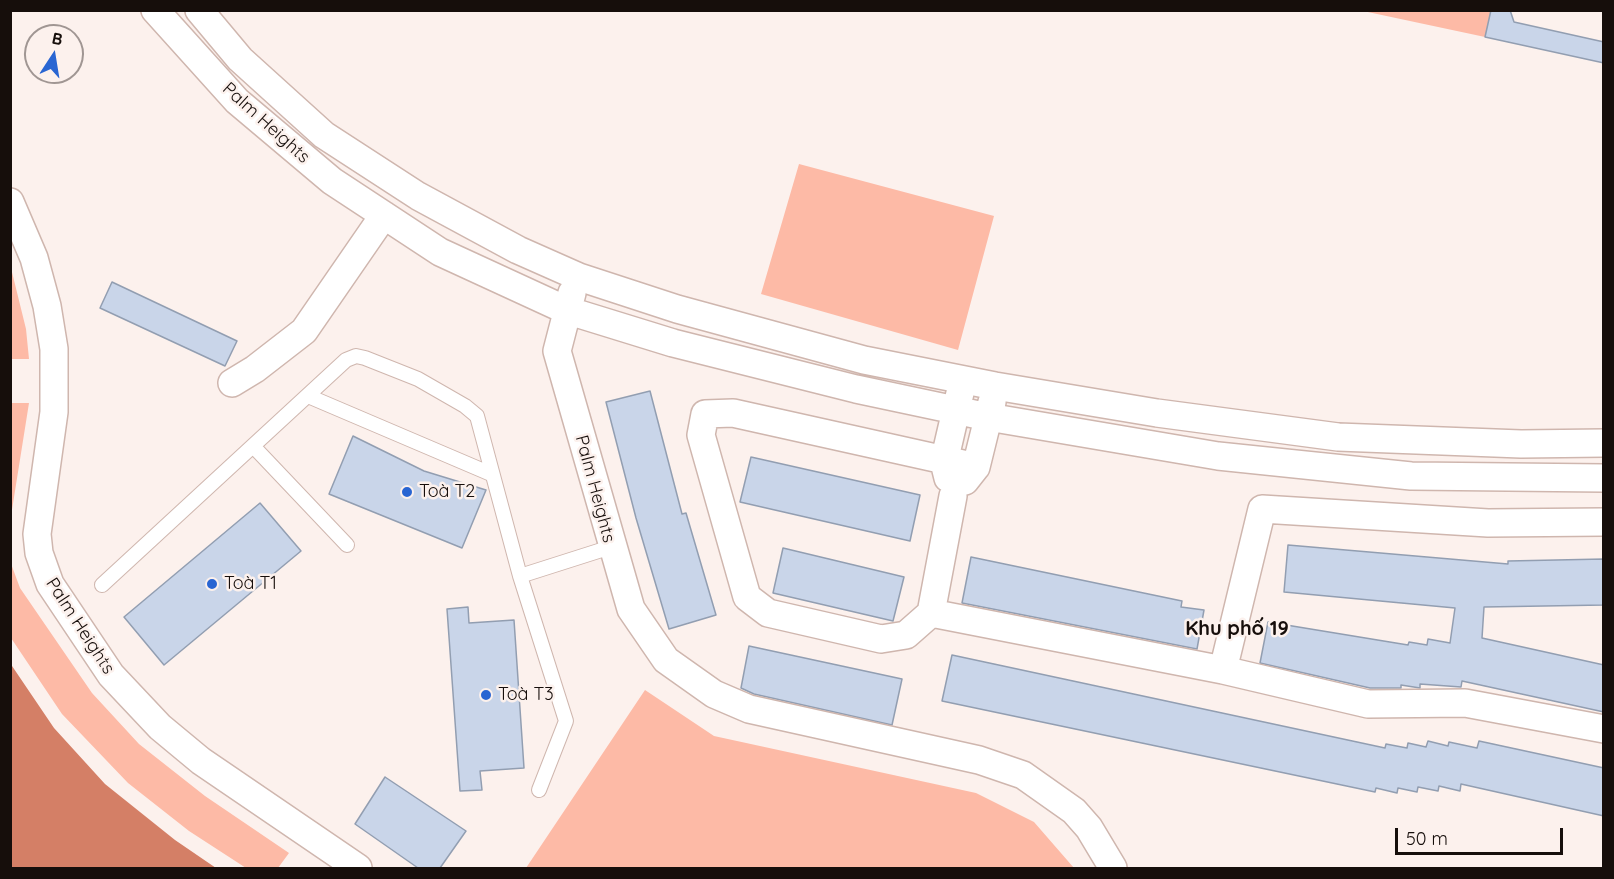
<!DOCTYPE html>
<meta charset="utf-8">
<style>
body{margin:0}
#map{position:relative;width:1614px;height:879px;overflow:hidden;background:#fcf1ed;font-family:Quicksand,sans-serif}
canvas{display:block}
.frame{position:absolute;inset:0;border:12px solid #160e0b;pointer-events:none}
.north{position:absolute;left:24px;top:24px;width:60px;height:60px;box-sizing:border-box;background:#fcf1ed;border:2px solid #a09693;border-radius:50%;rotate:12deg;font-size:16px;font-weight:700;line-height:24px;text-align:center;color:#160e0b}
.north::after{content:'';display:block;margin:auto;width:21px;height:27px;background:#2965d2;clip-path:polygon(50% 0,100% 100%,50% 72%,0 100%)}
.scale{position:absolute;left:1395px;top:828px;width:168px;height:27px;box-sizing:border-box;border:3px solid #160e0b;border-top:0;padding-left:8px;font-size:18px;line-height:21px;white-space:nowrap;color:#160e0b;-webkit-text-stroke:4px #fcf1ed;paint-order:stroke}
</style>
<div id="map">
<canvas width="1614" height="879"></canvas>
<div class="frame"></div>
<div class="north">B</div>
<div class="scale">50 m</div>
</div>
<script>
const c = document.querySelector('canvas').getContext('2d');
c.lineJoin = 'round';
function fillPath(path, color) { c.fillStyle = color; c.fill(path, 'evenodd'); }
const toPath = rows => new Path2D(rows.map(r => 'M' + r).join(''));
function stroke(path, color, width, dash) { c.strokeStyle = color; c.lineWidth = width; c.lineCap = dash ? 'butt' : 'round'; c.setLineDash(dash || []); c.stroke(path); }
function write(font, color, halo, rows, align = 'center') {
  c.font = font + ' Quicksand,sans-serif'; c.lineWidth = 5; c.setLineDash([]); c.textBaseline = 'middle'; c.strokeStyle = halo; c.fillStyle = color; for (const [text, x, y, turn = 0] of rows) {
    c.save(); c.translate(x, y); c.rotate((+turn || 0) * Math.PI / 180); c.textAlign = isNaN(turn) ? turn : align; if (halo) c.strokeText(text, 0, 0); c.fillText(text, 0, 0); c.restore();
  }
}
fillPath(toPath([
 [1363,11,1491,11,1485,37],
 [799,164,994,216,958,350,761,294],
 [11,268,26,329,29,359,11,359],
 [11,403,29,403,11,516,10,403],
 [10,561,20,588,92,693,139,744,205,796,289,853,278,868,246,868,189,831,128,783,62,714,11,638],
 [645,690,714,736,976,793,1034,822,1074,868,526,868]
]), '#fdbaa6');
fillPath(toPath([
 [10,663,54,728,105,784,175,840,216,868,11,868]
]), '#d47f66');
const building = toPath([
 [1491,10,1510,10,1514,22,1604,42,1604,63,1485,37,1491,10],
 [112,282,237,341,225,366,100,308,112,282],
 [650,391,682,514,686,513,716,615,669,629,636,518,606,402,650,391],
 [353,436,424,471,486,490,462,548,329,494,353,436],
 [751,457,920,495,910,541,740,502,751,457],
 [260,503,301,551,164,665,124,617,260,503],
 [1288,545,1508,564,1508,561,1604,559,1604,605,1484,607,1482,638,1604,665,1604,712,1462,681,1461,687,1420,684,1420,688,1401,685,1401,688,1370,688,1260,663,1268,622,1408,645,1409,642,1427,645,1428,639,1450,643,1455,608,1284,592,1288,545],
 [783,548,904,577,893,621,773,593,783,548],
 [971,557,1182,601,1181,607,1204,610,1197,649,962,603,971,557],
 [468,607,469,623,514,620,524,768,480,771,482,790,460,791,447,609,468,607],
 [749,646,902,679,892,725,754,694,741,688,749,646],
 [952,655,1385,748,1386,744,1407,748,1408,743,1426,747,1428,741,1448,746,1449,742,1477,748,1479,741,1604,768,1604,816,1461,784,1460,791,1439,786,1438,791,1418,787,1417,792,1398,788,1397,793,1376,788,1375,792,942,701,952,655],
 [385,777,466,831,440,868,418,868,355,824,385,777]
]);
fillPath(building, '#c9d5e9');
stroke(building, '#929eb1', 1.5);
const service = toPath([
 [308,396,491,474],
 [253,446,347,545],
 [520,576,611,547],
 [102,585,346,360,356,356,365,358,418,379,465,406,477,416,520,576,566,721,539,790]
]);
const minor = toPath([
 [155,10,237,101,332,181,440,252,566,310,673,343,856,389,988,417,1218,456,1411,476,1604,478],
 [199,10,240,59,324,135,418,196,518,250,579,277,677,309,864,360,995,386,1157,413,1338,437,1521,444,1604,443],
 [10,202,34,258,47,306,54,349,54,412,37,534,39,553,50,584,111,675,160,727,201,761,358,868],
 [572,293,557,351,631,609,666,660,714,694,749,709,979,760,1023,775,1074,811,1089,828,1113,868],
 [232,383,255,369,304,331,384,215],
 [948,478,944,462,960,393],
 [965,481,976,467,992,402],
 [953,496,931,613,906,635,881,639,768,613,747,597,701,435,705,414,733,413,976,467],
 [931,613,1223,670,1368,704,1465,703,1604,729],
 [1223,670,1262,509,1488,523,1604,522]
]);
stroke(service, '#cfb6ae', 16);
stroke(minor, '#cfb6ae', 30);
stroke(service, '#fff', 14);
stroke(minor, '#fff', 27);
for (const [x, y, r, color] of [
 [407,492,6,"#2965d2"],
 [212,584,6,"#2965d2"],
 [486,695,6,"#2965d2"]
]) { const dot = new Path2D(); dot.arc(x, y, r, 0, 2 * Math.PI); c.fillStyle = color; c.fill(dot); stroke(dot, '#fcf1ed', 2); }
write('18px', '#160e0b', '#fcf1ed', [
 ["Palm Heights",266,123,42],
 ["Palm Heights",595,489,75],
 ["Palm Heights",80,626,57]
]);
write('18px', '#160e0b', '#fcf1ed', [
 ["Toà T2",419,492],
 ["Toà T1",224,584],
 ["Toà T3",498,695]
], 'left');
write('bold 20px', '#160e0b', '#fcf1ed', [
 ["Khu phố 19",1237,629]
]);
</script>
